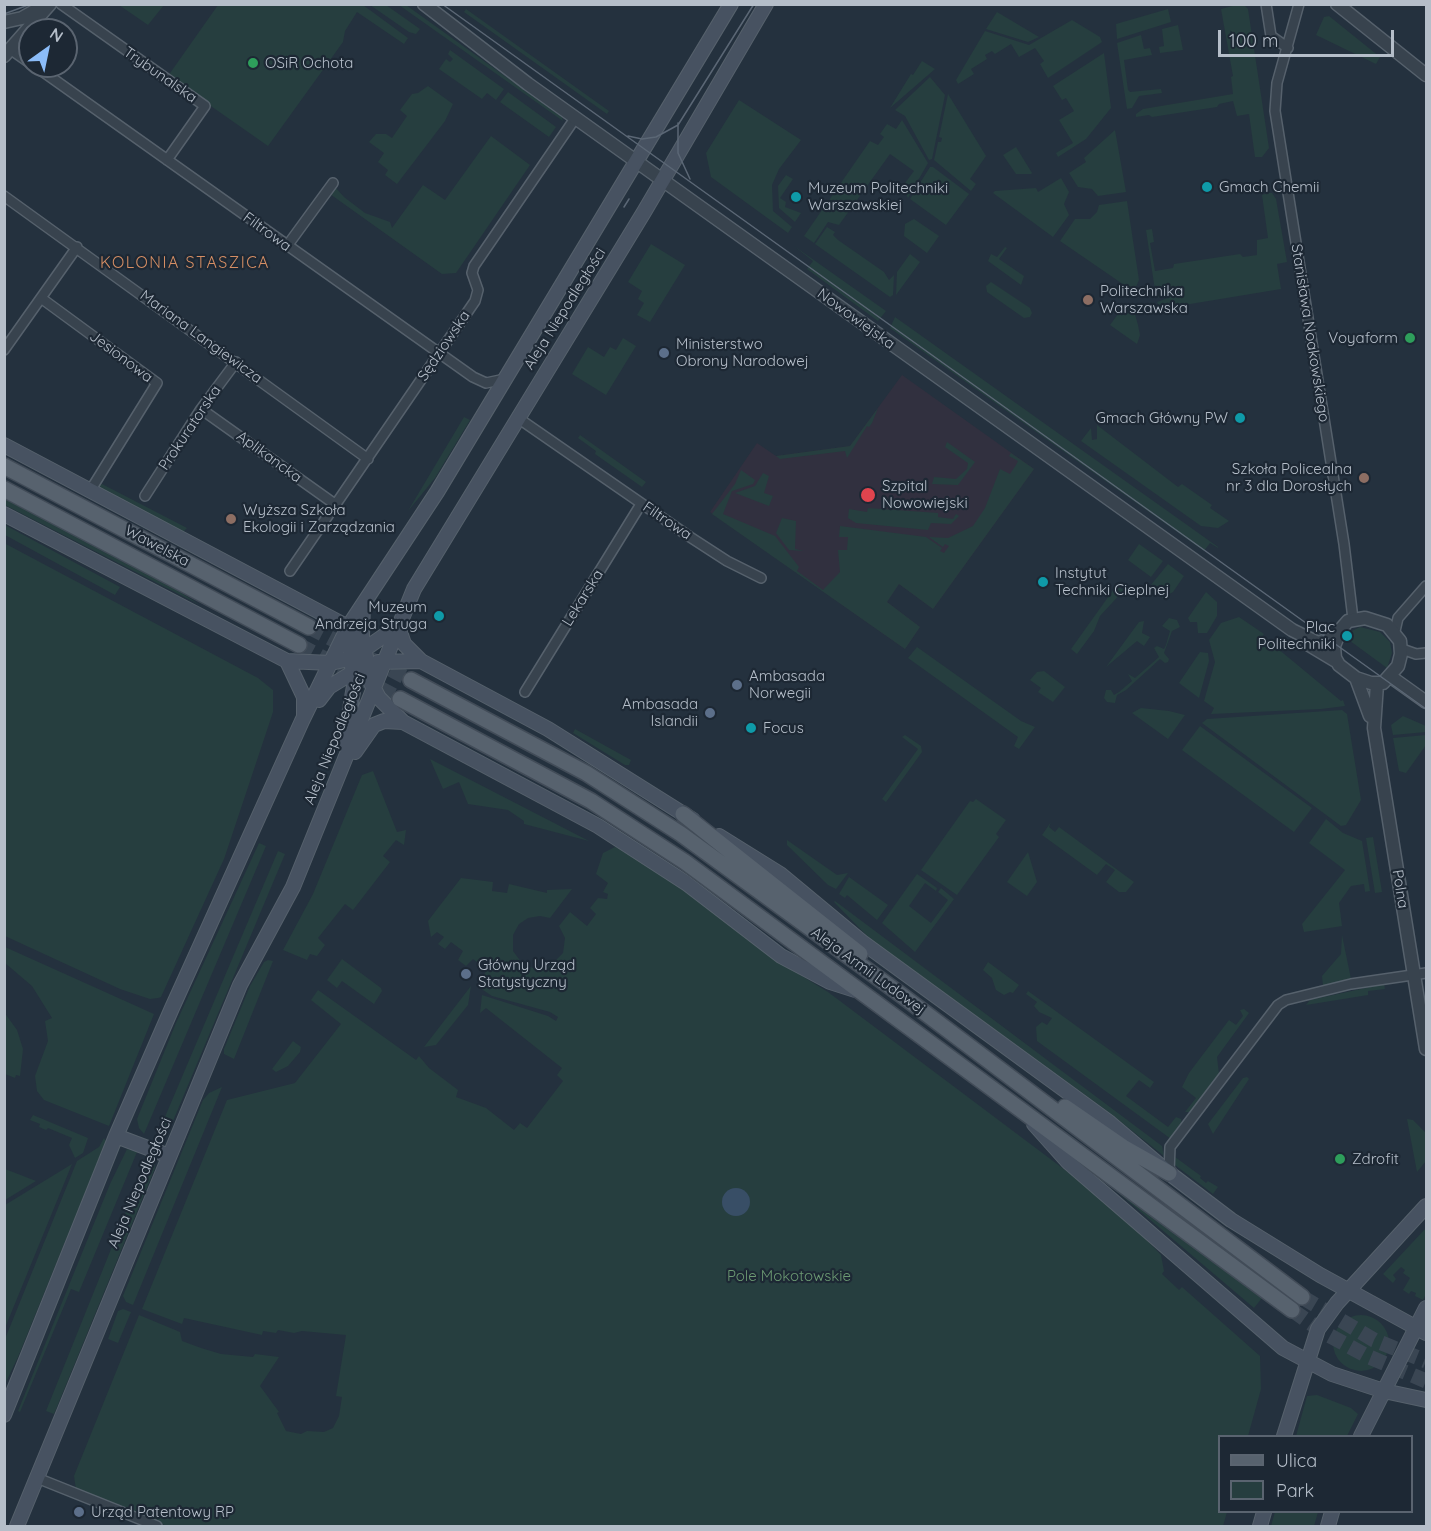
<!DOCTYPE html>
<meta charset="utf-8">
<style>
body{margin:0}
#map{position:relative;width:1431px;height:1531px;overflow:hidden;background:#24313e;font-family:Quicksand,sans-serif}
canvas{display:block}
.frame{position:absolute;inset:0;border:6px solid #b5bec9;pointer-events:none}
.legend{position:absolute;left:1218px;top:1435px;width:195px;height:78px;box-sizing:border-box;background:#1d2834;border:2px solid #5a6470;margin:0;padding:8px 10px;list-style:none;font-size:18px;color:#b5bec9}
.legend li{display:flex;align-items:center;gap:12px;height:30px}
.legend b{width:30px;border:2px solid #5a6470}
.north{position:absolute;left:18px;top:18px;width:60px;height:60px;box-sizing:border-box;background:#1d2834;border:2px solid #5a6470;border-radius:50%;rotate:33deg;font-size:16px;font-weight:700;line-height:24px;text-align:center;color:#b5bec9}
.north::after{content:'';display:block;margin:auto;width:21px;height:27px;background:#8bbcf8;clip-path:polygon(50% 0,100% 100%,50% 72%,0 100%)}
.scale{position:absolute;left:1218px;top:30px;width:176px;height:27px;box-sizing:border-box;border:3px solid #b5bec9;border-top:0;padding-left:8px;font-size:18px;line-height:21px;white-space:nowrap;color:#b5bec9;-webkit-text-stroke:4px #1d2834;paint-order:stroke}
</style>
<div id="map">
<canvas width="1431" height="1531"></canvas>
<div class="frame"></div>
<ul class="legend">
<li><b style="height:8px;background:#57626e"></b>Ulica</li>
<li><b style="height:16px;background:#263e3f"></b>Park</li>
</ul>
<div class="north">N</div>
<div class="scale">100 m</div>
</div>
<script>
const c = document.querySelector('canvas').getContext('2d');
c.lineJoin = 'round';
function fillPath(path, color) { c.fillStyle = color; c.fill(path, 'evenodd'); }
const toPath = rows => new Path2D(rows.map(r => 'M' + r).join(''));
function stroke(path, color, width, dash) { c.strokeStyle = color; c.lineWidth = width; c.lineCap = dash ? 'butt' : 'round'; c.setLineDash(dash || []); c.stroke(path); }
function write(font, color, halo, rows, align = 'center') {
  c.font = font + ' Quicksand,sans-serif'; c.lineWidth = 4.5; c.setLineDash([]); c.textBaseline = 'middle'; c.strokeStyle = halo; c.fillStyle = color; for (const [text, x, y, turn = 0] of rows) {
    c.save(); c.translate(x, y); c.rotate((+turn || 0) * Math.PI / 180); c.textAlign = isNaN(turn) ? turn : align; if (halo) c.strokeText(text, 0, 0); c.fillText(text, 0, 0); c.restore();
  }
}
fillPath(toPath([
 [902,375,1034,469,933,609,899,584,887,602,920,627,905,649,710,512,757,443,776,456,850,446]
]), '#31303f');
fillPath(toPath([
 [119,5,163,4,164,5,148,25],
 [218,5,363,5,408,38,404,44,357,12,345,31,343,42,268,146,168,76],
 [370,5,386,5,420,29,416,34,409,32],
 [399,5,406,5,562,117,563,121],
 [1236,5,1244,5,1248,9,1269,148,1262,157,1255,157,1249,114,1237,116,1233,101,1219,104,1217,107,1152,117,1149,115,1136,117,1136,114,1143,109,1233,94,1231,77,1233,76,1221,9],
 [466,9,609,111,607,114,464,12],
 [1168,9,1171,22,1117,39,1116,24],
 [997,12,1039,37,1028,42,986,29],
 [1329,16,1380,57,1376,64,1316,35,1324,17],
 [1072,20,1100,37,1102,42,1048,78,1040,64,1044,61,1035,48,1019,57,1011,44,995,54,992,51,985,55,987,59,971,69,974,74,958,84,956,80,985,31,1029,45],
 [1178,25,1183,50,1160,53,1159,47,1164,46,1162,29],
 [1141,35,1144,49,1150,48,1152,55,1124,60,1128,90,1130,92,1161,89,1162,93,1139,96,1132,108,1127,109,1117,43],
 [450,50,504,89,496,100,487,93,482,99,439,69,446,59,450,62,453,59,448,54],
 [1104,53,1111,108,1086,139,1058,157,1056,153,1073,143,1059,120,1074,111,1066,98,1062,100,1053,86],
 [922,61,935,69,890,108,911,74,913,75],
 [930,77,945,95,932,159,929,160,905,116,895,110],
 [428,86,453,104,445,121,397,184,385,175,388,170,378,162,384,153,369,142,376,134,386,134,392,138,407,116,400,110,412,94,418,93],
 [508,92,556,127,549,137,500,102],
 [948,94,986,156,970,179,976,184,971,191,934,160,938,142,941,142,942,138,939,137],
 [739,100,801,140,779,169,772,185,773,211,792,227,788,233,711,177,706,153],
 [902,120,928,163,908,198,902,187,914,171,890,154,839,225,828,222,814,243,804,236,870,141,878,145,884,137,880,134,887,124,896,129],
 [1115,130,1126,192,1098,196,1092,189,1078,187,1069,173,1086,162,1084,158],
 [491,136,530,165,456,273,442,274,330,194,335,187,344,197,365,213,390,222,392,228,423,185,445,200],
 [1016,147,1032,173,1031,174,1016,174,1003,155],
 [930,167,933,167,969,194,946,225,910,199],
 [786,175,793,179,780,198,786,202,785,207,801,213,795,222,779,208,778,186],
 [1061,178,1069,192,1064,204,1069,215,1053,237,993,193,995,191,1036,188,1038,192],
 [1268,193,1272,193,1276,199,1287,262,1277,264,1281,289,1178,306,1179,313,1169,313,1161,310,1157,302,1168,298,1156,297,1146,230,1152,229,1154,242,1150,243,1155,271,1173,268,1174,264,1240,254,1243,257,1257,255,1257,240,1268,238,1262,195],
 [1127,201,1139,280,1136,287,1130,289,1060,241,1075,219,1090,219,1097,212,1099,205],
 [914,219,939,236,927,253,904,236,905,224],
 [827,227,835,232,833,235,838,240,884,272,889,280,894,275,893,295,890,297,815,244],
 [651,244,685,265,650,322,637,315,644,303,638,299,642,291,628,282],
 [794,246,886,311,878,321,807,269,813,261],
 [1005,247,1007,248,999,259,1024,276,1021,285,988,261,991,254,997,257],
 [910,254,920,262,896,295,897,272],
 [991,282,1030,308,1032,313,1030,317,1024,318,987,292,986,286],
 [1127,307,1134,311,1138,325,1140,335,1137,344,1110,325,1121,310],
 [895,317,1218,547,1218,548,1210,543,1204,551,890,328],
 [623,338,636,346,606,395,572,374,588,347,604,357,610,347,616,350],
 [878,408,872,423,869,427,867,426,847,458,845,451,780,459,776,456,850,446],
 [464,417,470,420,435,478,408,511],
 [1097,425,1178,487,1182,484,1212,505,1210,508,1229,521,1218,528,1201,526,1081,441,1091,428,1092,440,1097,439],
 [580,435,646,482,642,487,595,454,596,451,578,438],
 [947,442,975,462,958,485,932,484,934,477,956,479,967,469,968,463,945,447],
 [1011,453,1034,469,933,609,899,584,887,602,920,627,905,649,712,514,735,484,741,470,755,480,753,484,732,491,723,514,775,536,799,567,797,571,823,590,840,572,838,550,847,550,848,537,839,537,840,526,926,537,942,548,940,551,944,553,949,546,945,544,943,547,929,537,948,538,973,526,985,508,1000,469,1010,474,1016,465,1018,461,1009,456],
 [763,473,769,476,764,493,773,496,769,506,735,493,755,486],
 [102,484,187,528,182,533,96,487],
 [5,499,166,583,200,605,5,505],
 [868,508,938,513,938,517,953,519,956,514,959,516,951,524,931,523,928,530,856,523,848,518,849,509,867,512],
 [782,518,796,521,795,549,804,551,789,550,776,533],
 [5,525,120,587,115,595,5,535],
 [4,543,258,678,273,690,273,712,224,859,161,997,158,998,150,999,120,989,5,936],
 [1139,544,1163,561,1151,577,1128,560],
 [1168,564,1184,576,1173,592,1162,598,1157,589,1146,591],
 [1116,586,1124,590,1100,616,1094,631,1077,654,1071,649],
 [1206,592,1217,602,1217,616,1207,633,1198,633,1197,622,1190,622,1188,618],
 [1239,617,1264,634,1260,640,1267,645,1272,639,1279,644,1277,648,1341,701,1343,700,1345,706,1321,709,1211,714,1214,708,1204,701,1215,662,1209,640,1221,623],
 [1169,618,1177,620,1180,627,1172,631,1164,653,1169,659,1168,662,1165,663,1160,659,1126,690,1117,695,1115,703,1107,702,1104,698,1106,690,1111,690,1114,695,1119,692,1132,681,1128,674,1135,678,1159,657,1154,648,1157,646,1164,649,1166,645,1170,631,1162,626],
 [1144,621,1142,633,1150,637,1144,646,1137,641,1106,667,1139,622],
 [1360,627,1380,632,1390,642,1392,653,1387,668,1346,638,1352,631],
 [917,647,1021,721,1035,727,1019,749,1014,746,1018,737,908,658],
 [1200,652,1208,653,1209,661,1199,698,1179,683],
 [1044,671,1065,687,1053,702,1038,692,1041,688,1030,680,1037,672],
 [1141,708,1169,711,1185,715,1168,739,1132,713],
 [1342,710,1347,714,1361,800,1346,825,1341,826,1202,723,1207,719],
 [1403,716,1426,726,1426,732,1393,735,1391,725],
 [1200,726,1312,808,1294,832,1182,750],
 [575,729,631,760,629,765,625,765,573,733],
 [905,735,921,746,922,752,886,802,882,799,918,749,902,737],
 [1426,735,1426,745,1406,773,1399,771,1393,738],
 [430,759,589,841,524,824,524,821,508,810,468,804,459,782,443,789],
 [373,771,397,832,406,830,404,845,396,840,383,856,390,862,353,910,345,904,318,938,325,945,317,956,310,954,307,960,283,950,313,894,362,775],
 [976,799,1006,820,996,834,999,837,957,895,921,870,970,801,973,802],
 [1326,819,1343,833,1362,841,1370,891,1365,892,1364,884,1351,886,1339,903,1342,926,1304,932,1302,924,1345,870,1309,843],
 [1051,822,1049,827,1055,832,1059,827,1134,882,1126,892,1119,892,1106,882,1115,870,1106,864,1097,875,1042,835],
 [1373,837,1382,892,1375,893,1366,838],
 [787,840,837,875,848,873,836,889,828,885,787,845],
 [259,843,266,846,144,1134,139,1128,137,1119,176,1023],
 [615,847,621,848,663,875,789,968,828,992,1069,1173,1135,1228,1161,1255,1164,1271,1162,1274,1179,1290,1182,1287,1260,1356,1261,1389,1248,1436,1220,1436,1220,1512,1227,1512,1223,1526,167,1526,76,1490,74,1476,139,1315,180,1332,182,1341,201,1348,221,1354,253,1357,255,1354,279,1357,260,1386,279,1412,277,1413,286,1431,301,1434,307,1431,324,1432,333,1428,339,1416,342,1397,336,1396,346,1335,302,1331,294,1333,278,1330,276,1333,263,1331,262,1335,184,1318,182,1324,142,1309,227,1100,295,1083,341,1024,311,1000,318,990,416,1060,419,1056,429,1068,458,1090,456,1097,486,1108,514,1130,520,1123,527,1128,563,1081,557,1075,562,1068,486,1008,480,1013,482,995,548,1016,556,1021,558,1017,550,1012,492,996,480,988,480,981,487,970,473,959,466,966,458,960,463,951,451,942,445,949,438,944,444,937,437,932,431,937,428,921,461,878,493,882,492,891,507,893,509,884,547,893,547,890,572,889,550,918,540,916,528,918,519,924,513,935,513,951,522,963,533,968,549,967,563,953,565,938,559,926,570,912,587,926,596,914,590,908,598,898,607,899,608,894,603,892,608,883,596,874,603,853],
 [278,851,285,854,173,1121,164,1136,156,1138],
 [1028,852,1037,882,1027,896,1007,882],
 [917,874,937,888,936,891,925,883,909,906,931,923,948,900,938,892,941,888,954,899,915,952,882,923],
 [849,877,888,905,877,920,847,895,845,898,839,894],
 [835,901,1162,1146,1164,1156,1106,1110,871,940,834,902],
 [1342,935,1351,979,1323,986,1322,976,1341,954],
 [5,947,154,1014,109,1126,44,1100,37,1091,35,1076,48,1041,45,1021,52,1018,32,986,5,963],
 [342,959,381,988,382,991,374,1004,342,981,337,988,327,980],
 [268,960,273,961,234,1059,224,1054,224,1049,250,986,264,962],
 [988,962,1019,985,1013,993,1010,992,1004,995,996,990,992,978,983,970],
 [1384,984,1385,989,1368,991,1368,995,1306,1005,1310,1000],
 [471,986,468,1005,436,1045,424,1047],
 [1028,991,1154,1082,1150,1088,1139,1080,1126,1096,1168,1127,1176,1117,1181,1119,1182,1124,1171,1139,1037,1041,1036,1027,1042,1022,1047,1025,1052,1018,1039,1012,1034,1006,1037,1002,1026,994],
 [1244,1009,1249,1013,1217,1057,1219,1074,1190,1112,1185,1112,1196,1098,1182,1087,1189,1073,1229,1020,1236,1025,1243,1016,1240,1010],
 [4,1012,17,1030,23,1049,20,1076,16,1075,15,1078,5,1074],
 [293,1041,301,1047,300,1052,288,1066,276,1072,272,1069],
 [1247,1077,1249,1079,1213,1134,1208,1124,1243,1078],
 [222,1087,133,1305,126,1302,123,1296,203,1100,209,1093],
 [33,1115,88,1138,83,1153,75,1158,69,1145,72,1138,48,1128,46,1130,39,1127,40,1124,30,1120],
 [1407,1119,1413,1120,1426,1133,1426,1161,1417,1172],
 [104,1138,106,1141,18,1357,5,1384,5,1339,77,1161,99,1147],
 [127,1149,137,1152,79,1292,71,1289,20,1412,18,1411,110,1184],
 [1171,1154,1201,1176,1200,1178,1206,1183,1208,1181,1218,1187,1213,1194,1175,1165],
 [148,1157,154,1160,155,1168,54,1414,46,1411],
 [72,1164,5,1328,5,1329,5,1205],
 [5,1169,36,1181,5,1200],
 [1095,1173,1262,1298,1254,1308],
 [1426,1228,1426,1294,1423,1300,1415,1296,1416,1293,1411,1291,1409,1294,1403,1290,1410,1278,1403,1273,1405,1270,1401,1267,1393,1275,1396,1279,1393,1283,1383,1274],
 [123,1309,131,1312,118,1343,108,1339,118,1311],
 '1333 1343a28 28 0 1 1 56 0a28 28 0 1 1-56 0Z',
 [1317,1395,1351,1408,1358,1414,1347,1436,1296,1436,1307,1396],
 [1275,1512,1318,1512,1314,1526,1271,1526]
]), '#263e3f');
fillPath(toPath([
 '722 1202a14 14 0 1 1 28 0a14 14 0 1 1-28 0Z'
]), '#384e66');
stroke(toPath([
 [309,627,411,680],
 [299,645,400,699],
 [1302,1297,1374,1340,1426,1361],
 [1292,1310,1323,1332,1367,1356,1426,1381]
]), '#3a4653', 15, [15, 8]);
const minor = toPath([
 [61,4,205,106,167,160],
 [1266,4,1271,36,1288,48],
 [1299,4,1277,83,1275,111,1344,544,1353,619],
 [10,49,30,63],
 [35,66,473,377,486,383,505,379],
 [4,196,368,459],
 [287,246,333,183],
 [41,298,157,383,90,491],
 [4,350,77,247],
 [201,409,336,505],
 [518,418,690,537,727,561,761,578],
 [145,496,201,409,236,362],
 [290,571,475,301,478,290,472,273,474,266,576,117],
 [1395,631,1398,618,1426,586],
 [1402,649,1416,654,1426,653],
 [525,692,641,504],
 [1169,1173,1170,1147,1278,1005,1286,1000,1351,984,1426,973],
 [37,1478,157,1526]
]);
const tertiary = toPath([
 [424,4,528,84,1292,630,1318,643,1337,637],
 [1337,4,1426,75],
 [4,22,22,18,45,5],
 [4,56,50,4],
 [1365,618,1387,625,1400,641,1401,654,1398,666,1383,683,1371,683,1356,678,1339,665,1335,658,1334,646,1341,629,1348,621,1365,618],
 [1306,643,1336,661],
 [1391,677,1426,702],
 [1356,678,1370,716],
 [1377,684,1374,728,1426,1049]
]);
const secondary = toPath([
 [4,445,348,627],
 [4,514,287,661,331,663,352,658,398,626],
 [363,604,362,636,371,683,379,698,403,722,598,826,686,883,781,956,830,982,855,990],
 [398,626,404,644,421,661,548,729,693,820],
 [287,661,304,697,304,715],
 [378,662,421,661],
 [319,700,329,687,360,668],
 [344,744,354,686,348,627],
 [355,752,374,725,384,721,403,722],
 [719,836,780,874,862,942,1110,1123,1169,1173,1231,1220,1320,1275,1426,1333],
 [1034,1124,1068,1162,1283,1348,1332,1374,1384,1391,1426,1400],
 [116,1136,169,1156],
 [4,1415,116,1136,172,1008,302,721,348,627,437,492,731,4],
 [1284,1436,1318,1329,1337,1303,1426,1206],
 [1361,1436,1426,1308],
 [17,1526,240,985,293,887,414,589,644,212,766,4],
 [1260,1526,1264,1512],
 [1328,1526,1332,1512]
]);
const primary = toPath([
 [4,466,309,627],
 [4,489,299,645],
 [411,680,586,773,681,834,900,994,1302,1297],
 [400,699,591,801,685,862,1292,1310],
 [683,814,860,954],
 [1065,1107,1123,1147,1169,1173]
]);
stroke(minor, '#56616c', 12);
stroke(tertiary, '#56616c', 15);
stroke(secondary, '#56616c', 16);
stroke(primary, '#424c58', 18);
stroke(minor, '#38434e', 9);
stroke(tertiary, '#38434e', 12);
stroke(secondary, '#475261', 14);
stroke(primary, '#57626e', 15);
stroke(toPath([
 [442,4,1426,709],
 [4,14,31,4],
 [678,123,678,153,690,179],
 [628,136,642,139,656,137,678,125,754,4],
 [624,207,629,199]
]), '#5b6775', 1.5);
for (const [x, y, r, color] of [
 [253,63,6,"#2e9e5b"],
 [1207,187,6,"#0f9aa8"],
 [796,197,6,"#0f9aa8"],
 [1088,300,6,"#8d6e63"],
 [1410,338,6,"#2e9e5b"],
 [664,353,6,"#5c6f8a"],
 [1240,418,6,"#0f9aa8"],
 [1364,478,6,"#8d6e63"],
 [868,495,8,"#e0444e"],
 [231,519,6,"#8d6e63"],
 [1043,582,6,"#0f9aa8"],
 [439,616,6,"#0f9aa8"],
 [1347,636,6,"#0f9aa8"],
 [737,685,6,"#5c6f8a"],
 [710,713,6,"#5c6f8a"],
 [751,728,6,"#0f9aa8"],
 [466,974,6,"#5c6f8a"],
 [1340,1159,6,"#2e9e5b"],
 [79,1512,6,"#5c6f8a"]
]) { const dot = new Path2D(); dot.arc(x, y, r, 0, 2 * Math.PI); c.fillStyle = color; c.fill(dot); stroke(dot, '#1d2834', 2); }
write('15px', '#b5bec9', '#1d2834', [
 ["OSiR Ochota",265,63],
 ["Gmach Chemii",1219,187],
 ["Muzeum Politechniki",808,188],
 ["Warszawskiej",808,205],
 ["Politechnika",1100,291],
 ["Warszawska",1100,308],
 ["Voyaform",1398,338,"right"],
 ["Ministerstwo",676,344],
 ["Obrony Narodowej",676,361],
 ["Gmach Główny PW",1228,418,"right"],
 ["Szkoła Policealna",1352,469,"right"],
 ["nr 3 dla Dorosłych",1352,486,"right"],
 ["Szpital",882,486],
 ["Nowowiejski",882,503],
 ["Wyższa Szkoła",243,510],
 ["Ekologii i Zarządzania",243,527],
 ["Instytut",1055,573],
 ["Techniki Cieplnej",1055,590],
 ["Muzeum",427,607,"right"],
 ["Andrzeja Struga",427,624,"right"],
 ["Plac",1335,627,"right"],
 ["Politechniki",1335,644,"right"],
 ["Ambasada",749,676],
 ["Norwegii",749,693],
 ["Ambasada",698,704,"right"],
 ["Islandii",698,721,"right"],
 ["Focus",763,728],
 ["Główny Urząd",478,965],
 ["Statystyczny",478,982],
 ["Zdrofit",1352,1159],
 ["Urząd Patentowy RP",91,1512]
], 'left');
write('15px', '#b5bec9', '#1d2834', [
 ["Trybunalska",160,75,35],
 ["Filtrowa",267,232,36],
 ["Aleja Niepodległości",565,309,-58],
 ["Nowowiejska",856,319,36],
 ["Stanisława Noakowskiego",1310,333,81],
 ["Mariana Langiewicza",201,337,36],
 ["Sędziowska",444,346,-56],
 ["Jesionowa",121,357,37],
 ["Prokuratorska",190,428,-56],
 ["Aplikancka",269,457,36],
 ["Filtrowa",667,521,34],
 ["Wawelska",157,546,28],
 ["Lekarska",583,598,-58],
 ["Aleja Niepodległości",335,739,-68],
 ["Polna",1400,889,81],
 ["Aleja Armii Ludowej",868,971,36],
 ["Aleja Niepodległości",140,1183,-67]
]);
write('15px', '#6c9a73', '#1d2834', [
 ["Pole Mokotowskie",789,1276]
]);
c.letterSpacing = '1.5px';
write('16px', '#d58e64', '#1d2834', [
 ["KOLONIA STASZICA",185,263]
]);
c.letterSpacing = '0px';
</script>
